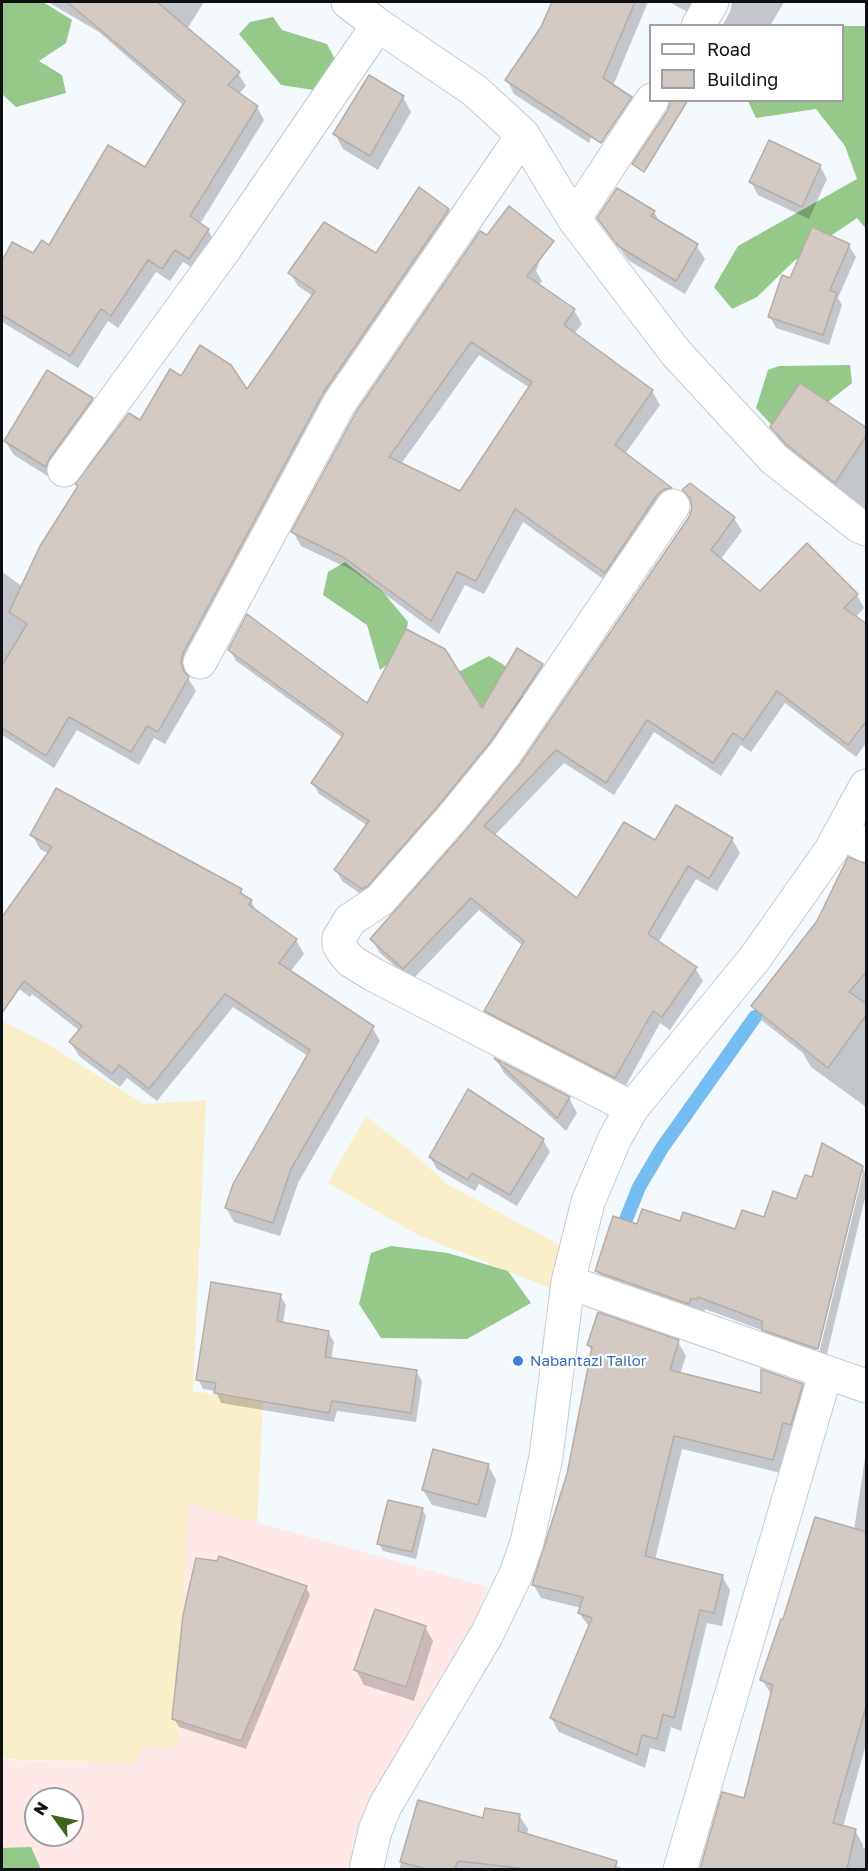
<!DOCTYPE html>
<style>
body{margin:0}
#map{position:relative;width:868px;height:1871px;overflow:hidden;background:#f4f9fe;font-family:"Golos Text",sans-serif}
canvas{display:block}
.frame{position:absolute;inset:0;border:3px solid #0e1013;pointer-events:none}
.legend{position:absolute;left:649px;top:24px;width:195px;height:78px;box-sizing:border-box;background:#fff;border:2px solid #9f9fa1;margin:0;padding:8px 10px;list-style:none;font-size:18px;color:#0e1013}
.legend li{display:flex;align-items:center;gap:12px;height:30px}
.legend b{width:30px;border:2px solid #9f9fa1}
.north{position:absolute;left:24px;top:1787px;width:60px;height:60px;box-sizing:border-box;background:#fff;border:2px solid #9f9fa1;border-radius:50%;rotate:303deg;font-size:16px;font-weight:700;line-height:24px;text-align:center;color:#0e1013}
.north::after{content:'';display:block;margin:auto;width:21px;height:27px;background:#3f641d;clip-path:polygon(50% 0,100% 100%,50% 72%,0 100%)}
</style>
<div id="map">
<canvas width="868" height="1871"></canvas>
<div class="frame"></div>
<ul class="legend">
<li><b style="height:8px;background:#fff"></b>Road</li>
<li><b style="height:16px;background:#d3cac4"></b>Building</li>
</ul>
<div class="north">N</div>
</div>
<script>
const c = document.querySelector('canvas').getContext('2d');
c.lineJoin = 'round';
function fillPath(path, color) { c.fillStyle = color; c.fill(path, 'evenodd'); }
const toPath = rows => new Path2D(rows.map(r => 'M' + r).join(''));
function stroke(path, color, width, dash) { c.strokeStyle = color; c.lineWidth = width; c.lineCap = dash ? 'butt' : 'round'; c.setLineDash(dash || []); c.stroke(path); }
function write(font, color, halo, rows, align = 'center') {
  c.font = font + ' "Golos Text",sans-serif'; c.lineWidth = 4.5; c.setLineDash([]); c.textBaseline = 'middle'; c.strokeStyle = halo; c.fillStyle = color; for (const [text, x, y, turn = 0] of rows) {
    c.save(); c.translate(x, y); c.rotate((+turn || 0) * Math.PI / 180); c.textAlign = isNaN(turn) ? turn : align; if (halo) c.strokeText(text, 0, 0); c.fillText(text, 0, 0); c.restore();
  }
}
fillPath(toPath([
 [188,1503,488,1587,460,1671,372,1869,2,1870,2,1760,137,1763,138,1746,178,1747],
 [36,1799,72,1799,72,1835,36,1835]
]), '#fee8e8');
fillPath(toPath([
 [2,2,43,2,72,20,66,43,39,61,62,75,66,93,16,107,2,94],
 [273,17,282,30,327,44,339,67,314,90,281,85,239,34,250,22],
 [843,26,866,26,866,229,857,218,794,261,757,297,732,309,714,287,738,246,857,179,845,146,816,109,756,118,748,101,842,100],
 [850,365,852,383,809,417,779,433,756,408,768,370,779,366],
 [345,562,383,592,408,622,403,652,380,670,367,625,323,595,328,572],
 [489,656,504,665,526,701,512,712,480,722,445,679],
 [391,1246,448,1253,508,1271,531,1303,467,1339,381,1338,359,1304,371,1253],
 [31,1847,41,1869,2,1869,2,1848]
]), '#94c989');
fillPath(toPath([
 [2,1021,44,1042,144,1104,206,1100,193,1391,263,1402,257,1523,188,1503,178,1747,139,1746,137,1763,2,1759],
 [366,1116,420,1159,445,1183,552,1241,577,1257,568,1295,418,1235,328,1183]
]), '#f9efc9');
fillPath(toPath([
 [48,2,204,2,187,29,238,73,246,86,239,94,257,107,264,120,200,224,208,230,215,243,197,271,183,262,170,281,156,272,118,328,108,321,78,368,2,322,2,264,12,244,34,255,50,247,146,169,184,106,99,32],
 [554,2,648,2,589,143,514,94,507,80,542,27],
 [669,2,708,2,697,17],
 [732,2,784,2,770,26,722,26,730,12],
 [403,97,411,112,378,170,343,149,335,134],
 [820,166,827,179,809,219,758,195,751,182],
 [419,190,448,210,456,223,190,667,188,678,196,691,165,744,154,738,139,765,77,730,54,768,2,735,2,572,22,586,79,488,77,485,182,378,247,392,313,296,298,286,290,273,376,256],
 [654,212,661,224,696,245,705,259,685,294,628,260,599,218],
 [812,229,849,246,856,257,838,298,842,305,829,345,776,328,770,317,790,280],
 [487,237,546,245,536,271,542,281,538,286,574,310,582,324,574,334,652,391,660,405,625,454,671,489,679,501,613,586,523,522,484,594,465,585,439,634,352,570,301,546,293,532],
 [479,355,530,388,461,493,401,464],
 [92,399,101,413,54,480,14,455,5,441],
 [772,427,866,430,866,513,796,459,780,441],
 [684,490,734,518,742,531,720,560,760,593,857,595,864,608,855,618,866,626,866,743,856,757,785,703,751,752,741,745,721,776,654,732,614,795,564,763,494,836,578,901,656,842,732,839,740,853,717,891,696,879,658,943,695,968,703,981,670,1030,660,1023,623,1091,493,1024,486,1011,523,946,479,910,411,981,379,952,372,939,396,913,523,764,690,517,692,504],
 [230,650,368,705,482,711,542,665,548,676,369,900,342,881,336,870,368,826,319,794,313,783,343,738,236,661],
 [32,835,241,891,246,898,251,901,258,914,296,940,304,954,290,972,372,1027,380,1041,298,1183,280,1236,234,1222,226,1208,308,1056,233,1007,157,1101,127,1078,120,1087,79,1056,71,1043,80,1031,32,994,30,997,2,977,2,920,49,854,40,849],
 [866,865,866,1107,811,1067,803,1053,760,1019,753,1006],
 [498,1062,569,1098,577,1113,566,1131,504,1073],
 [543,1140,550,1152,517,1206,479,1184,475,1191,437,1169,430,1157],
 [862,1167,866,1174,866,1194,825,1362,771,1343,764,1331,705,1309,704,1312,605,1284,597,1271,638,1225,681,1223,736,1231,765,1219,797,1201,813,1179],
 [860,1173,863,1173,818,1357,815,1356],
 [280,1295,286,1305,283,1323,328,1332,334,1342,331,1360,416,1371,422,1381,416,1422,337,1411,334,1422,221,1403,216,1391,203,1389,198,1379],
 [678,1342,686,1356,680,1374,762,1395,802,1385,810,1399,781,1473,682,1449,655,1560,722,1576,730,1590,722,1626,707,1623,681,1731,671,1727,665,1752,650,1748,645,1768,559,1732,551,1718,590,1628,579,1613,581,1608,541,1598,533,1584,568,1474,593,1353,588,1345],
 [866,1452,866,1744,843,1827,855,1830,863,1845,863,1848,866,1848,866,1870,701,1870,723,1794,745,1800,772,1695,762,1680,854,1530],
 [488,1465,496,1480,486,1518,432,1505,423,1490],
 [422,1509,426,1516,416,1559,383,1551,379,1544],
 [306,1587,310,1595,246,1749,179,1727,174,1719],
 [425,1627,433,1641,414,1701,364,1685,356,1670],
 [419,1802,484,1820,519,1815,528,1829,527,1835,559,1850,630,1870,399,1870]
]), '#0003');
stroke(toPath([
 [619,1237,639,1187,662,1148,755,1017]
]), '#75bcf1', 14);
const building = toPath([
 [67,2,157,2,240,72,228,85,258,106,190,216,209,229,189,259,175,250,162,269,148,260,111,316,101,309,70,356,2,315,2,261,12,242,33,253,42,240,49,245,108,145,145,167,185,101,67,2],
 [552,2,635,2,603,78,632,97,601,143,505,80,541,27,552,2],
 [369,75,404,96,370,156,333,134,369,75],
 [671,100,688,100,644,172,632,164,668,110,671,100],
 [769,140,821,165,802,207,749,182,769,140],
 [419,187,449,209,323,393,183,653,181,663,184,671,189,677,158,732,147,726,131,752,69,717,46,756,2,728,2,665,27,624,9,612,40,546,78,486,75,484,129,413,140,420,170,369,181,376,200,345,231,365,247,389,315,291,288,273,324,222,376,253,419,187],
 [617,188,655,211,651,216,698,244,676,281,618,246,597,218,617,188],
 [509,206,554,241,527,276,575,309,564,325,653,390,615,445,672,488,664,489,657,495,605,573,515,509,476,581,457,572,431,621,343,557,291,532,356,412,480,231,487,235,509,206],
 [471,342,532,382,460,491,389,457,471,342],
 [812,227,850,244,830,290,837,293,823,335,768,317,782,275,790,278,812,227],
 [47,370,93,398,49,459,46,467,4,441,47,370],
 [800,383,867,428,867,435,835,483,787,445,770,427,800,383],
 [690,483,735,517,711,550,760,591,807,543,858,594,844,608,867,624,867,720,848,745,777,691,743,740,733,733,713,763,647,720,606,783,556,750,484,826,577,898,624,822,655,840,676,805,733,838,709,879,688,866,648,934,697,967,662,1017,653,1011,615,1078,484,1011,524,941,471,898,403,969,370,939,466,830,521,763,689,517,692,508,690,498,682,490,690,483],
 [247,614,367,703,406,629,445,649,482,708,517,648,543,664,491,741,438,806,368,886,362,889,334,870,369,821,311,783,344,734,228,650,247,614],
 [56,788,242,889,240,893,252,900,249,905,297,939,279,963,374,1026,291,1169,273,1223,225,1208,233,1184,310,1050,225,994,149,1089,119,1065,112,1074,69,1042,82,1026,24,981,2,1013,2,917,52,847,30,835,56,788],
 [848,857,867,864,867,971,849,992,867,1004,867,1014,828,1068,751,1006,817,921,848,857],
 [494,1058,570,1097,557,1118,494,1058],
 [468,1089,544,1139,510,1195,472,1173,468,1180,429,1157,468,1089],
 [822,1143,863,1166,818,1349,762,1330,762,1321,698,1297,697,1300,691,1298,689,1304,595,1271,613,1216,637,1224,642,1209,680,1221,683,1212,735,1229,742,1210,764,1217,773,1191,796,1199,805,1175,812,1177,822,1143],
 [211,1282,281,1294,277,1321,329,1331,325,1357,417,1370,411,1413,332,1401,329,1413,214,1393,216,1383,196,1380,211,1282],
 [598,1312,679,1340,670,1370,761,1393,761,1369,803,1384,791,1425,783,1423,773,1460,674,1436,645,1556,723,1575,714,1613,700,1610,674,1718,663,1714,657,1739,642,1735,637,1755,550,1718,592,1618,578,1613,583,1597,532,1585,567,1474,592,1347,587,1345,598,1312],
 [433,1449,489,1464,478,1505,422,1490,433,1449],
 [388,1500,423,1508,412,1552,377,1544,388,1500],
 [815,1517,867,1532,867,1703,833,1823,856,1829,847,1869,700,1869,722,1792,744,1798,773,1685,760,1680,781,1619,783,1619,815,1517],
 [219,1556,307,1586,241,1741,172,1719,183,1615,196,1558,217,1561,219,1556],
 [375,1609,426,1626,406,1687,354,1670,375,1609],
 [418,1800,483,1818,485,1808,520,1814,518,1831,617,1861,615,1869,527,1869,458,1861,455,1869,427,1869,400,1862,418,1800]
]);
fillPath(building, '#d3cac4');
stroke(building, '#b6ada7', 1.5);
const street = toPath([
 [348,2,378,25,474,90,523,135,574,219,676,353,774,459,859,526,866,529],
 [698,26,712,2],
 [574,219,652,100],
 [64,470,224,250,378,25],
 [200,662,340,402,523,135],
 [841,833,866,845],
 [632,1108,374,975,351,961,344,953,339,945,339,938,350,920,380,900,452,818,506,752,673,506],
 [568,1282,866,1386],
 [366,1870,375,1831,385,1806,487,1634,516,1574,527,1542,546,1457,568,1282,588,1202,615,1138,632,1108,755,958,831,850,866,786],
 [680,1870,826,1372]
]);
stroke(street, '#c3cad2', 35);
stroke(street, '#fff', 33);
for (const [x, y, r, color] of [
 [518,1361,6,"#3f7fe0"]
]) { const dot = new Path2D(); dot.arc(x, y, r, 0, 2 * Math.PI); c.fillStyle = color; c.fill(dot); stroke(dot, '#fff', 2); }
write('15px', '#366cbe', '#fff', [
 ["Nabantazi Tailor",530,1361]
], 'left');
</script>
